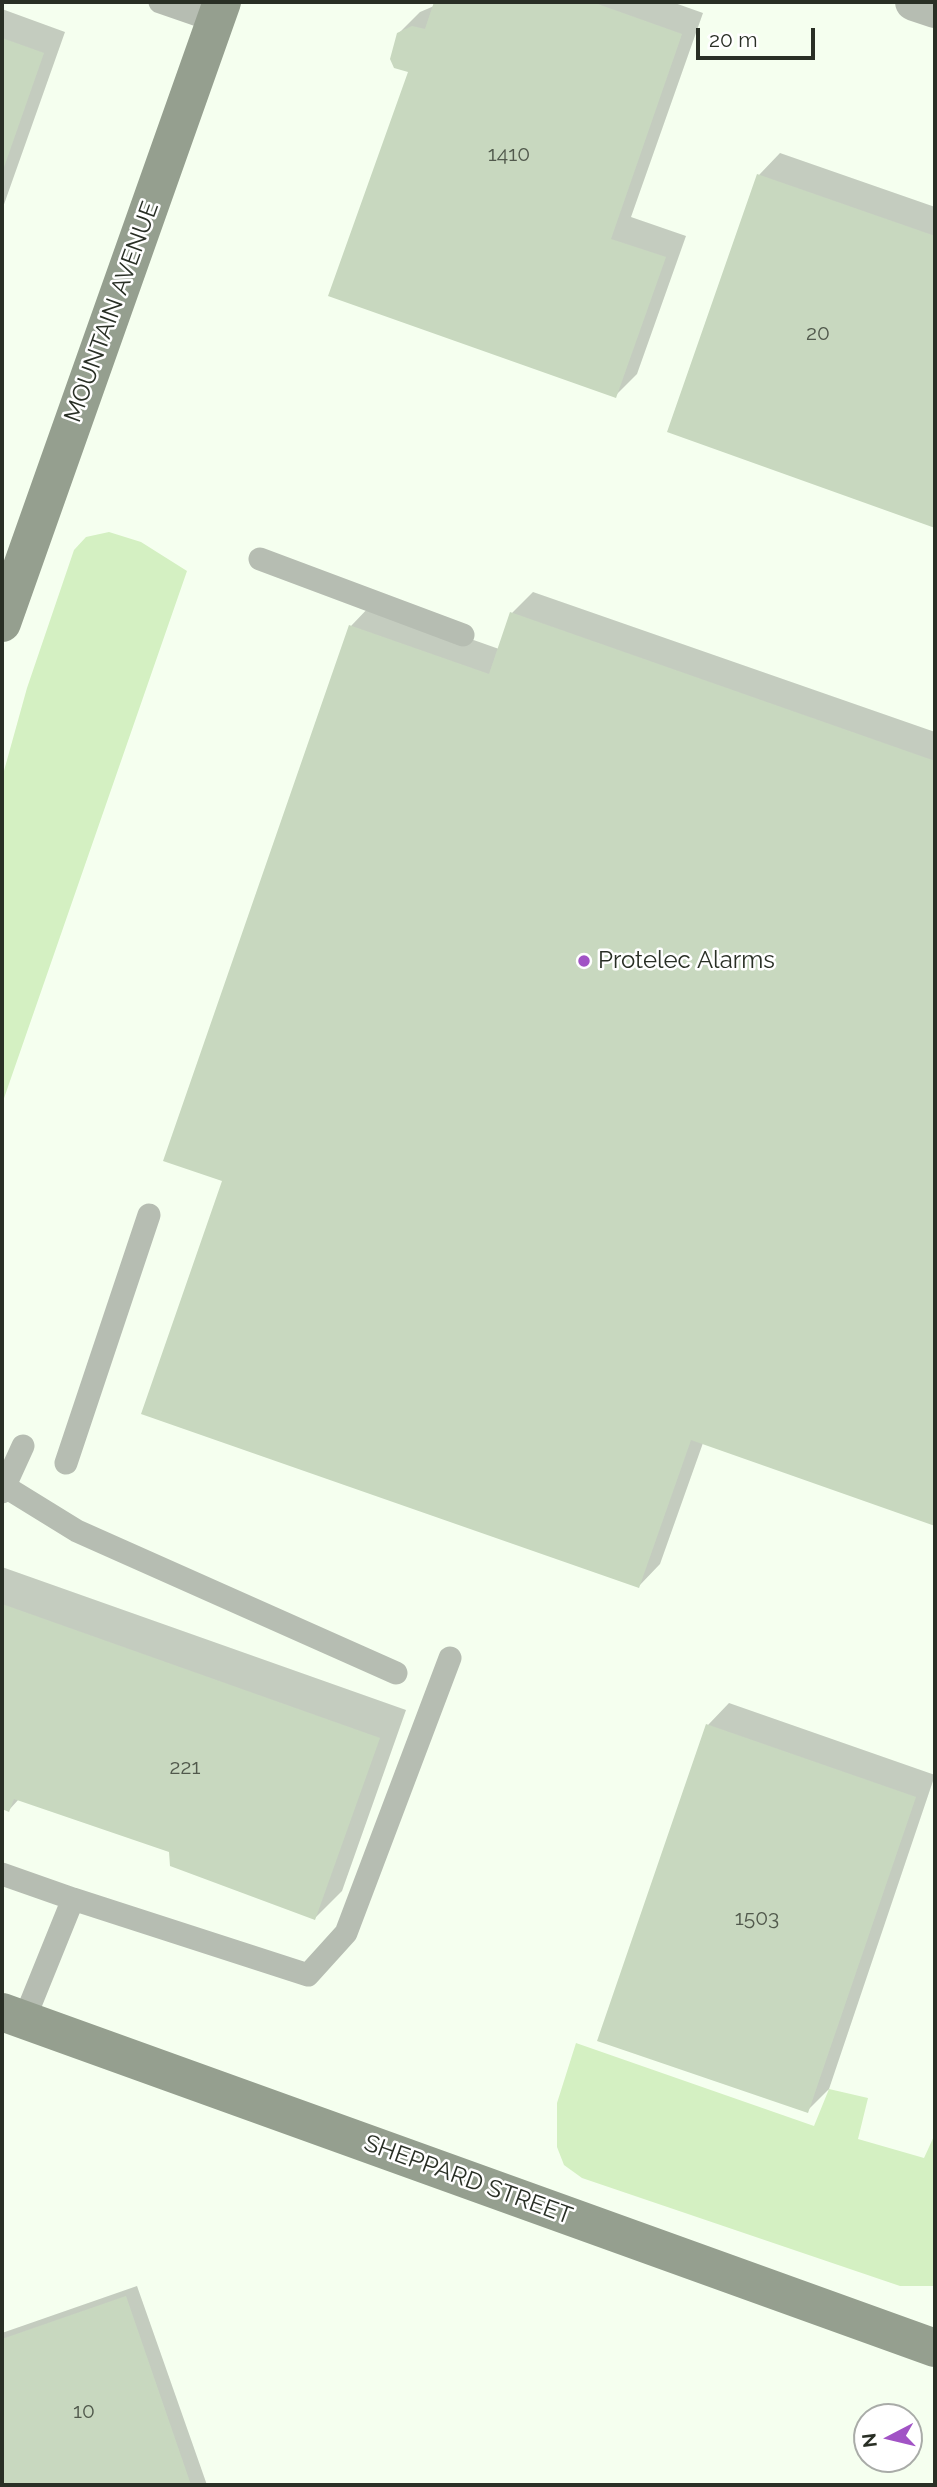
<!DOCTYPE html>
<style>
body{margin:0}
#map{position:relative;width:937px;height:2487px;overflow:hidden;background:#f5ffef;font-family:Raleway,sans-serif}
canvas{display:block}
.frame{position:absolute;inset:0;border:4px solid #292f25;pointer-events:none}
.north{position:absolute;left:853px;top:2403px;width:70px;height:70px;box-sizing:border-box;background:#fff;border:2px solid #a9aca8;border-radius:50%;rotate:263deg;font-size:19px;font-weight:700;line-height:28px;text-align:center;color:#292f25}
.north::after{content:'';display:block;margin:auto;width:24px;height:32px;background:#a153c5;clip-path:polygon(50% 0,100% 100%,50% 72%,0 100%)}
.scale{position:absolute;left:696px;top:28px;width:119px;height:32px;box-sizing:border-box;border:4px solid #292f25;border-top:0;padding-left:9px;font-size:21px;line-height:24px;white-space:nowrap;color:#292f25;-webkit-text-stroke:5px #fff;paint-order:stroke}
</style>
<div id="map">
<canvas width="937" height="2487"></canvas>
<div class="frame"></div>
<div class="north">N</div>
<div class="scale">20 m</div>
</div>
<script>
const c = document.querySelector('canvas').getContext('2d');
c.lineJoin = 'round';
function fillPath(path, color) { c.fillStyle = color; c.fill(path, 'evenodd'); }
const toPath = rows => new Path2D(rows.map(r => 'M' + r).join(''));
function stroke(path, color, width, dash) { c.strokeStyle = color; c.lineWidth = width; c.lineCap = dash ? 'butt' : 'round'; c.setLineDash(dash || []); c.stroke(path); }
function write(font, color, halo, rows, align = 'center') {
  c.font = font + ' Raleway,sans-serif'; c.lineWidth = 5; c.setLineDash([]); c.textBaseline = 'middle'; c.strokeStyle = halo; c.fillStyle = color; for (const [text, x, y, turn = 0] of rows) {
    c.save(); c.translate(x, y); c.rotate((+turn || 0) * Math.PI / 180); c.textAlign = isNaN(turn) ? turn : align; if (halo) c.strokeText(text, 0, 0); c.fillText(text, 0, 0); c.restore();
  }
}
fillPath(toPath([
 [109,532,141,542,187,571,2,1104,2,778,27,688,74,550,86,537],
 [576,2043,814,2126,829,2089,868,2098,858,2139,924,2158,935,2134,935,2286,900,2286,582,2178,564,2165,557,2147,557,2103]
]), '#d4f0c2');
fillPath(toPath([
 [435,2,672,2,703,13,631,217,686,236,637,374,615,396,398,34,420,12,434,6],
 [2,9,65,32,2,210],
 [780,153,935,207,935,526,669,431,759,175],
 [533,592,935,732,935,1524,703,1443,660,1564,639,1586,224,1180,351,626,372,604,499,649,512,613],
 [2,1567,406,1710,342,1891,315,1918,170,1851,19,1799,9,1810,2,1807],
 [729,1703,935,1775,829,2089,807,2111,708,1725],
 [137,2286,207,2485,2,2485,2,2333]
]), '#0003');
fillPath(toPath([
 [434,2,592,2,682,34,611,239,666,257,616,398,328,296,408,72,394,68,390,59,397,33,412,26,425,29],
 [2,38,44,53,2,173],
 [757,174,935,236,935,528,667,432],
 [510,612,935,761,935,1526,691,1440,639,1588,141,1414,222,1181,163,1161,349,625,489,674],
 [2,1604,380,1738,315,1920,170,1866,169,1852,14,1799,9,1812,2,1809],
 [706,1724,916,1797,808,2113,597,2041],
 [126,2296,191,2485,2,2485,2,2339]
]), '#c8d8bf');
stroke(toPath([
 [160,2,215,21],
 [260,559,463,635],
 [66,1463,149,1215],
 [4,1486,77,1531,396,1673],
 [2,1492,23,1446],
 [2,1874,73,1899,24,2020],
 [73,1899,308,1975,346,1933,450,1658]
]), '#b6bdb2', 23);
stroke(toPath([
 [914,2,935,9]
]), '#b6bdb2', 38);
stroke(toPath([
 [2,623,222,2],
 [2,2012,935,2348]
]), '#959f8f', 38);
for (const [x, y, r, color] of [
 [584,961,7,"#a153c5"]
]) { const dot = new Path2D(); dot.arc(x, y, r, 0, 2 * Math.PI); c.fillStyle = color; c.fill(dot); stroke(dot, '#fff', 2.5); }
write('21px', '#51594c', null, [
 ["1410",509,155],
 ["20",818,334],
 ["221",185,1768],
 ["1503",757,1919],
 ["10",84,2412]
]);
write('24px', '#292f25', '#fff', [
 ["MOUNTAIN AVENUE",112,312,-70],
 ["SHEPPARD STREET",468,2180,20]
]);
write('24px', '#292f25', '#fff', [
 ["Protelec Alarms",598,961]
], 'left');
</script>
